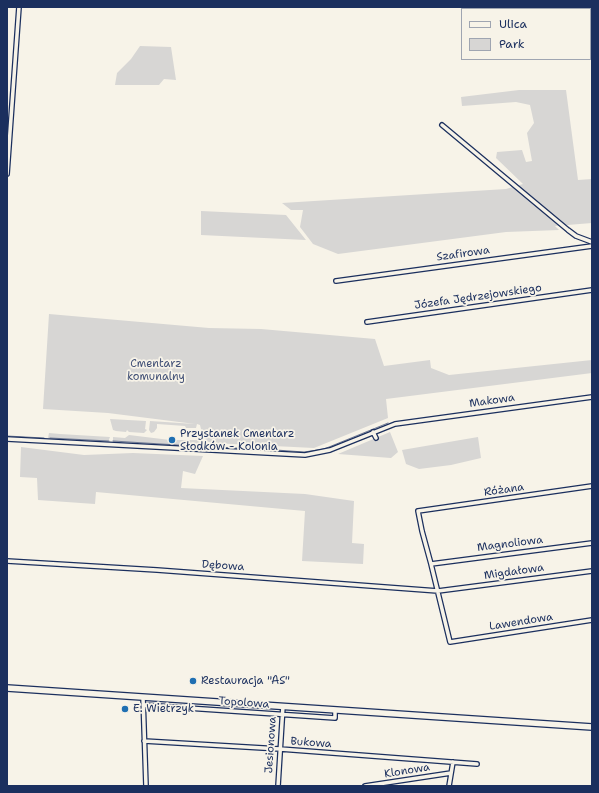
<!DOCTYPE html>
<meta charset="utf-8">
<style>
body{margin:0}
#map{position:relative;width:599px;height:793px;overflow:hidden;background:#f7f3e8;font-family:"Shantell Sans",sans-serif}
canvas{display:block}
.frame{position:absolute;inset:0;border:8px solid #1b2f5e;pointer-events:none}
.legend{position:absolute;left:461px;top:8px;width:130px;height:52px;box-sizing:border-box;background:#f7f3e8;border:1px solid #9fa5b1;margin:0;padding:5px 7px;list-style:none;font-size:12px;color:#1b2f5e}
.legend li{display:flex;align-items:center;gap:8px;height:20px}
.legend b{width:20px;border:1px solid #9fa5b1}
</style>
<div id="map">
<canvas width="599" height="793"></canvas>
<div class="frame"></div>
<ul class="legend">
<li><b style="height:5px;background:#f7f3e8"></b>Ulica</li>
<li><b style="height:11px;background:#d7d6d4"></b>Park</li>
</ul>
</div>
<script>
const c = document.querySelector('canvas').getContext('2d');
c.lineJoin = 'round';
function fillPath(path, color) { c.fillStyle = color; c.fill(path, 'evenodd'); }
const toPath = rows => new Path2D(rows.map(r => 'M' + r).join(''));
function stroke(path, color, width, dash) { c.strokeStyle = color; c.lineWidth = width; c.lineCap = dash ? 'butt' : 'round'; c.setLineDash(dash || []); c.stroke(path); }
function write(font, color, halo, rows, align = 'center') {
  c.font = font + ' "Shantell Sans",sans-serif'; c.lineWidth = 3.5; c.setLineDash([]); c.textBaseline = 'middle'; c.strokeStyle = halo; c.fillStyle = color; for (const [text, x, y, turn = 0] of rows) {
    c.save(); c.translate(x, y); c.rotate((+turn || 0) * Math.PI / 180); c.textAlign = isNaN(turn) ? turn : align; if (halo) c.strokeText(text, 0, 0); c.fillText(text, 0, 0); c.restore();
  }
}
fillPath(toPath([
 [140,46,171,47,176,80,164,79,159,85,115,85,117,73,131,59],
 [519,90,566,90,578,180,592,179,592,223,555,226,559,230,506,232,338,254,313,244,300,227,303,210,291,210,282,203,506,189,523,184,496,158,497,152,522,150,526,162,532,161,527,133,534,123,530,105,516,102,462,106,461,97],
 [201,211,286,215,306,240,201,235],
 [49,314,209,328,261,329,375,339,384,366,430,360,431,368,449,375,592,360,592,373,386,399,388,418,314,448,212,443,206,441,201,429,200,425,197,424,196,428,186,428,185,426,157,424,157,428,154,432,151,433,149,430,150,421,195,424,108,413,43,409],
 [110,419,146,421,145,429,147,430,144,433,129,432,127,430,126,432,116,431,113,430],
 [390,432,398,452,391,458,338,454],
 [49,433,60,434,110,437,108,442,49,439,48,438],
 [129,435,170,440,171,441,174,442,175,440,199,440,206,445,213,446,211,448,113,442,113,437,125,438],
 [478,437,481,458,451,465,419,469,406,464,402,450],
 [21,447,84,455,133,453,203,456,195,474,183,471,181,488,305,494,354,501,352,543,364,544,363,564,302,561,305,511,96,492,95,504,38,500,37,478,20,477]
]), '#d7d6d4');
stroke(toPath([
 [7,436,44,438],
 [50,438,109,441],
 [113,441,210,447],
 [215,447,257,449],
 [262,449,304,452,324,449,388,423]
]), '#727c95', 1);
const street = toPath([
 [442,125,568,230,576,236,592,242],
 [7,174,19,7],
 [336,281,592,246],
 [367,322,592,290],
 [373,432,376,438],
 [7,439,305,455,330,450,395,424,592,397],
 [592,486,418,511,422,531,431,564,450,642,592,620],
 [7,561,157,570,438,591,592,571],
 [431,564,592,543],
 [143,697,146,786],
 [143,705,335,718,335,710],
 [144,741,280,749,477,764],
 [278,786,283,706],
 [365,786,451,773],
 [449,786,453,762]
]);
const primary = toPath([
 [7,688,592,727]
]);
stroke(street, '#1b2f5e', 6);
stroke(primary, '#1b2f5e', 8);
stroke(street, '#f7f3e8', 3.5);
stroke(primary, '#f7f3e8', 5.5);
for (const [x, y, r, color] of [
 [172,440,4,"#1f6fb2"],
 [193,681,4,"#1f6fb2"],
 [125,709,4,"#1f6fb2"]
]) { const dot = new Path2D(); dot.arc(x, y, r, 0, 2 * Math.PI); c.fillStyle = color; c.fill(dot); stroke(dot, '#f7f3e8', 1.5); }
write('11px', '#1b2f5e', '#f7f3e8', [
 ["Szafirowa",463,254,-8],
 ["Józefa Jędrzejowskiego",478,297,-8],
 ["Makowa",492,401,-8],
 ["Różana",504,490,-8],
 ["Magnoliowa",510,544,-7],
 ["Dębowa",223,566,4],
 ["Migdałowa",514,572,-8],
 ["Lawendowa",521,622,-9],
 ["Topolowa",244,703,4],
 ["Bukowa",311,743,4],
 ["Jesionowa",271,745,-86],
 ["Klonowa",407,771,-9]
]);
write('11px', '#415076', '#f7f3e8', [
 ["Cmentarz",156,364],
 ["komunalny",156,377]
]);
write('11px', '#1b2f5e', '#f7f3e8', [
 ["Przystanek Cmentarz",180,434],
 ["Słodków - Kolonia",180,447],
 ["Restauracja \"AS\"",201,681],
 ["E. Wietrzyk",133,709]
], 'left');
</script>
